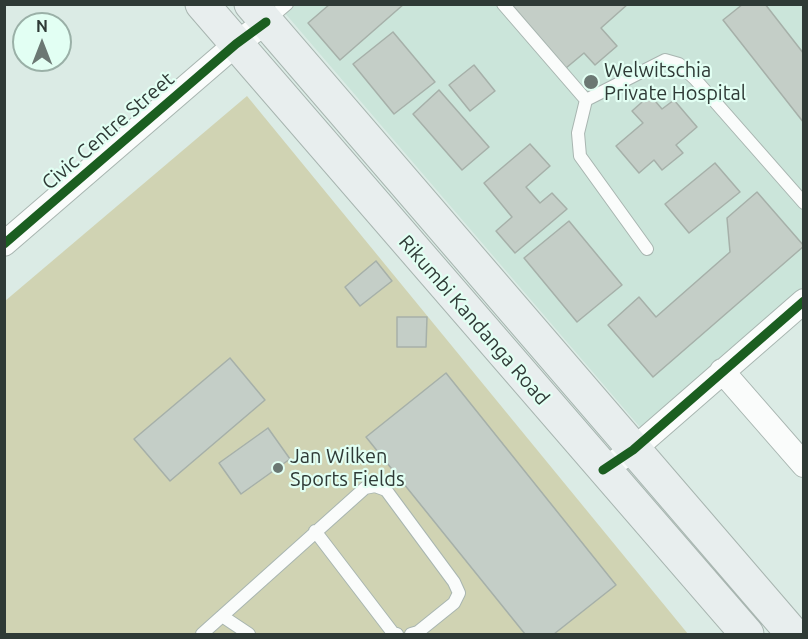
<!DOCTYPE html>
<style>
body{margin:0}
#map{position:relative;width:808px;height:639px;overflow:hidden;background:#dbebe5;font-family:Ubuntu,sans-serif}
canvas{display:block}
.frame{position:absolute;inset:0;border:6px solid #2f3a36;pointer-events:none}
.north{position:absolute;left:12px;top:12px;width:60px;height:60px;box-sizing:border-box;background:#e2fff3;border:2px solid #9ab0a7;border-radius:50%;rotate:0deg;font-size:16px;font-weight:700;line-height:24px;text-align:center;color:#2f3a36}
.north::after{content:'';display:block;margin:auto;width:21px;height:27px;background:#6b7873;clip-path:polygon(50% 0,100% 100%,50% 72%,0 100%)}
</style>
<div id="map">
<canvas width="808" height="639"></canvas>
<div class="frame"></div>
<div class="north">N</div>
</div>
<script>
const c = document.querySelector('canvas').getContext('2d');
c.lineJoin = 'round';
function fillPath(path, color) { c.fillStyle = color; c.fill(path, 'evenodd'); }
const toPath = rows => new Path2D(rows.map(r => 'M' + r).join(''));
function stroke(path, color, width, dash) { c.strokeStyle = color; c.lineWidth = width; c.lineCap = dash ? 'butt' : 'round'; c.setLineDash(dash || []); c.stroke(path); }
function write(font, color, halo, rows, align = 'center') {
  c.font = font + ' Ubuntu,sans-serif'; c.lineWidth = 4.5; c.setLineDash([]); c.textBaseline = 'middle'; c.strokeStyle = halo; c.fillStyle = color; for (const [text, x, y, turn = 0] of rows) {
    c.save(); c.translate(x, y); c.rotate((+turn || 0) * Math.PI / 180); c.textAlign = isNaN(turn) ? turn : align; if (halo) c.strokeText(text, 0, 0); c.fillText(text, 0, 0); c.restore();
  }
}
fillPath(toPath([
 [278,5,803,5,803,292,645,433]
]), '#cbe5da');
fillPath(toPath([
 [247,96,688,634,5,634,5,301]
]), '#d0d3b3');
const building = toPath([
 [330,4,404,4,340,60,308,23,330,4],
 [511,4,628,4,601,28,617,46,595,65,584,53,566,68,511,4],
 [743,4,765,4,804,54,804,123,723,20,743,4],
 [393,32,435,82,394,114,353,64,393,32],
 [474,65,495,91,470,111,449,85,474,65],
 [439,90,489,147,462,170,413,114,439,90],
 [650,95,662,109,674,100,697,127,676,145,683,153,662,170,654,160,639,173,616,146,643,123,632,111,650,95],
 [530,144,550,166,526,187,540,203,552,193,567,209,515,253,496,231,512,217,484,183,530,144],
 [715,163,740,192,689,233,665,204,715,163],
 [757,192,804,246,653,377,608,325,639,297,656,317,730,252,727,218,757,192],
 [569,221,622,285,577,322,524,258,569,221],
 [376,261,392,281,360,306,345,287,376,261],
 [397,317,427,317,426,347,397,347,397,317],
 [230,358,265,400,170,481,134,439,230,358],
 [446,373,616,585,554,634,525,634,366,437,446,373],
 [268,428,290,459,241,494,219,463,268,428]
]);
fillPath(building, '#c4cec7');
stroke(building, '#a6b0a9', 1.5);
const lane = toPath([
 [503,4,586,100,665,60,679,64,695,79,804,203],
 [267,21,287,4],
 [586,100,578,133,580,156,647,249],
 [315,531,393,633,397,634],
 [222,616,249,634],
 [202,634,365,488,375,486,386,490,454,582,459,593,454,603,418,632,411,634]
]);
const street = toPath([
 [4,244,236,44,266,22],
 [722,371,804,465],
 [603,470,633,450,804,301]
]);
const secondary = toPath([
 [202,4,747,634],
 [251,4,793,634]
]);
stroke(lane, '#a8b5b0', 14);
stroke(street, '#a8b5b0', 26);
stroke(secondary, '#a8b5b0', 35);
stroke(lane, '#fafcfb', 12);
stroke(street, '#fafcfb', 24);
stroke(secondary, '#e8eeee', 33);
stroke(toPath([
 [4,244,236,44,266,22],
 [603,470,633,450,804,301]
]), '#1b5e20', 9);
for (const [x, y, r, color] of [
 [591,82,8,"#6b7873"],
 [278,468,6,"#6b7873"]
]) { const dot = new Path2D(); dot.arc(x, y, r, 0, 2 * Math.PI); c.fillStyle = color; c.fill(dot); stroke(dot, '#e2fff3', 2); }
write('20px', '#2f3a36', '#e2fff3', [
 ["Welwitschia",604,70],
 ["Private Hospital",604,93],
 ["Jan Wilken",290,456],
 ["Sports Fields",290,479]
], 'left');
write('20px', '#2f3a36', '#e2fff3', [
 ["Civic Centre Street",108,131,-41],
 ["Rikumbi Kandanga Road",474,320,49]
]);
</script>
